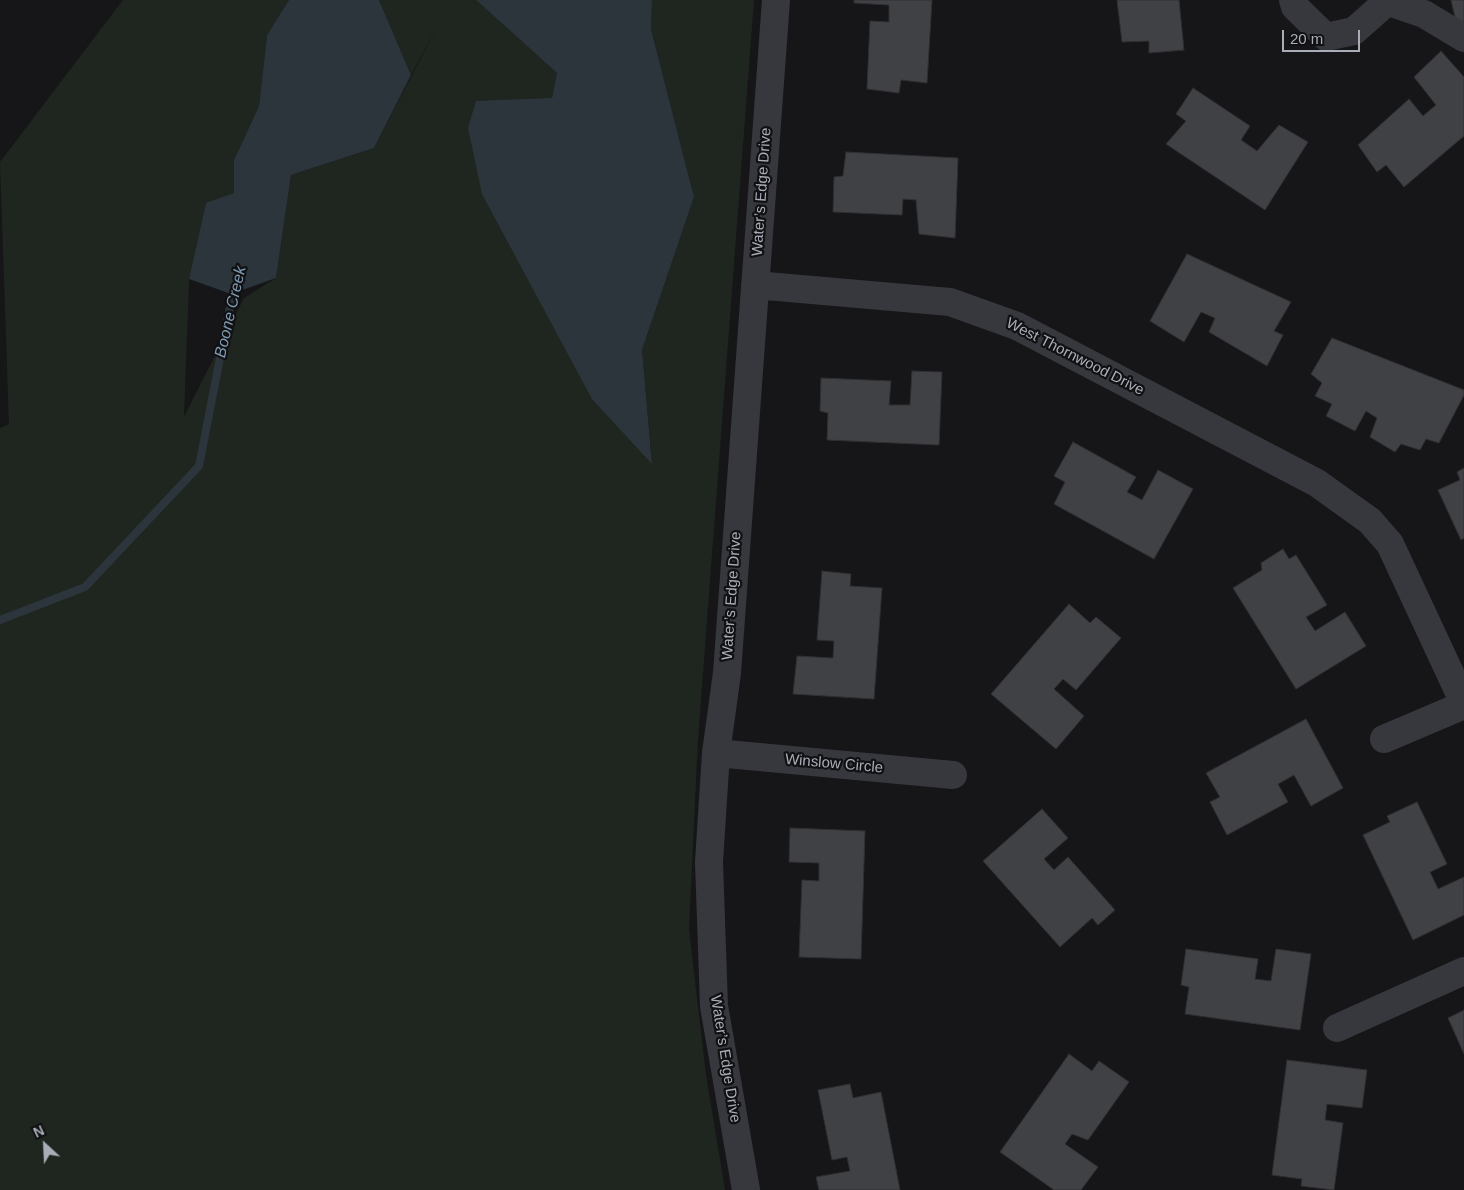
<!DOCTYPE html>
<meta charset="utf-8">
<style>
body{margin:0}
#map{position:relative;width:1464px;height:1190px;overflow:hidden;background:#161618;font-family:Helvetica,sans-serif}
canvas{display:block}
.north{position:absolute;left:20px;top:1120px;width:50px;height:50px;-webkit-text-stroke:4px #111113;paint-order:stroke;rotate:335deg;font-size:14px;font-weight:700;line-height:20px;text-align:center;color:#a8adb8}
.north::after{content:'';display:block;margin:auto;width:18px;height:22px;background:#a8adb8;clip-path:polygon(50% 0,100% 100%,50% 72%,0 100%)}
.scale{position:absolute;left:1282px;top:30px;width:78px;height:22px;box-sizing:border-box;border:2px solid #a8adb8;border-top:0;padding-left:6px;font-size:15px;line-height:18px;white-space:nowrap;color:#a8adb8;-webkit-text-stroke:4px #111113;paint-order:stroke}
</style>
<div id="map">
<canvas width="1464" height="1190"></canvas>
<div class="north">N</div>
<div class="scale">20 m</div>
</div>
<script>
const c = document.querySelector('canvas').getContext('2d');
c.lineJoin = 'round';
function fillPath(path, color) { c.fillStyle = color; c.fill(path, 'evenodd'); }
const toPath = rows => new Path2D(rows.map(r => 'M' + r).join(''));
function stroke(path, color, width, dash) { c.strokeStyle = color; c.lineWidth = width; c.lineCap = dash ? 'butt' : 'round'; c.setLineDash(dash || []); c.stroke(path); }
function write(font, color, halo, rows, align = 'center') {
  c.font = font + ' Helvetica,sans-serif'; c.lineWidth = 4.5; c.setLineDash([]); c.textBaseline = 'middle'; c.strokeStyle = halo; c.fillStyle = color; for (const [text, x, y, turn = 0] of rows) {
    c.save(); c.translate(x, y); c.rotate((+turn || 0) * Math.PI / 180); c.textAlign = isNaN(turn) ? turn : align; if (halo) c.strokeText(text, 0, 0); c.fillText(text, 0, 0); c.restore();
  }
}
fillPath(toPath([
 [123,0,289,0,267,35,259,106,234,160,234,193,206,204,189,279,184,417,244,298,276,278,291,175,374,148,437,27,411,75,379,0,476,0,557,73,552,98,652,463,642,350,694,197,651,29,652,0,754,0,698,739,689,929,706,1075,725,1190,0,1190,0,428,9,424,0,162]
]), '#1e261f');
fillPath(toPath([
 [289,0,379,0,411,75,374,148,291,175,276,278,231,294,189,279,206,203,234,193,234,160,259,106,267,35],
 [476,0,652,0,651,29,694,197,642,350,652,464,592,399,482,194,468,128,476,101,552,98,557,73]
]), '#2c353c');
stroke(toPath([
 [0,620,85,587,199,466,234,286]
]), '#2c353c', 8);
const building = toPath([
 [854,0,932,0,927,83,901,80,899,93,867,89,870,21,889,22,889,5,854,3,854,0],
 [1117,0,1179,0,1184,50,1149,53,1149,41,1122,42,1117,0],
 [1451,0,1464,0,1464,25,1457,26,1451,0],
 [1441,51,1464,77,1464,136,1404,187,1386,165,1377,172,1358,145,1409,99,1423,116,1436,105,1414,77,1441,51],
 [1193,88,1250,126,1241,140,1257,151,1279,125,1308,142,1265,210,1166,144,1186,121,1176,114,1193,88],
 [846,152,958,158,955,238,919,234,916,200,903,199,902,215,833,212,834,177,843,176,846,152],
 [1187,254,1291,302,1274,331,1283,335,1267,366,1209,332,1215,318,1201,312,1184,342,1150,321,1187,254],
 [1332,338,1464,390,1464,395,1439,443,1426,439,1420,450,1401,444,1395,452,1370,437,1377,418,1366,411,1355,431,1326,416,1332,404,1315,396,1322,383,1311,374,1332,338],
 [912,371,942,372,939,445,827,440,828,413,820,411,821,378,891,381,889,405,910,405,912,371],
 [1073,442,1136,477,1127,492,1142,500,1158,470,1193,489,1154,559,1054,504,1065,482,1054,476,1073,442],
 [1464,468,1464,538,1461,540,1438,490,1460,480,1457,472,1464,468],
 [1283,549,1289,559,1296,555,1327,605,1306,617,1315,631,1345,612,1366,646,1296,689,1233,588,1262,570,1261,563,1283,549],
 [822,571,851,574,850,586,882,588,874,699,793,694,797,656,833,658,834,641,817,640,822,571],
 [1069,604,1090,623,1096,617,1121,638,1076,690,1063,679,1054,689,1084,716,1056,749,991,694,1069,604],
 [1306,719,1343,788,1311,806,1294,775,1278,784,1288,802,1227,835,1210,802,1220,797,1206,773,1306,719],
 [1417,802,1447,864,1430,872,1438,889,1464,877,1464,915,1413,940,1363,835,1390,822,1387,816,1417,802],
 [1042,809,1068,838,1044,859,1054,870,1068,857,1115,910,1098,925,1092,918,1060,947,983,861,1042,809],
 [790,828,865,831,861,959,799,957,802,880,819,881,819,863,789,862,790,828],
 [1186,949,1258,959,1255,979,1271,981,1276,949,1311,954,1300,1030,1185,1014,1189,987,1181,985,1186,949],
 [1464,1010,1464,1054,1448,1018,1464,1010],
 [1069,1054,1092,1071,1099,1061,1129,1082,1088,1140,1072,1134,1065,1144,1098,1167,1081,1190,1054,1190,1000,1152,1069,1054],
 [1287,1060,1367,1070,1362,1108,1327,1104,1325,1120,1343,1123,1334,1190,1301,1186,1302,1179,1272,1175,1287,1060],
 [850,1084,853,1098,881,1092,900,1190,819,1190,816,1177,850,1171,847,1157,832,1160,818,1090,850,1084]
]);
fillPath(building, '#404145');
stroke(building, '#303034', 1);
stroke(toPath([
 [1293,0,1295,7,1326,37,1354,31,1389,0],
 [1389,2,1424,14,1464,38],
 [755,285,950,302,1017,326,1317,483,1370,521,1390,544,1464,703],
 [1384,739,1464,705],
 [716,753,953,775],
 [1337,1028,1464,971],
 [746,1190,714,1006,709,862,716,753,727,673,776,0]
]), '#37383d', 28);
write('15px', '#a8adb8', '#111113', [
 ["Water’s Edge Drive",762,192,-86],
 ["West Thornwood Drive",1075,357,27],
 ["Water’s Edge Drive",732,596,-86],
 ["Winslow Circle",834,764,5],
 ["Water’s Edge Drive",725,1059,81]
]);
write('italic 16px', '#7f9bb3', '#111113', [
 ["Boone Creek",231,312,-77]
]);
</script>
